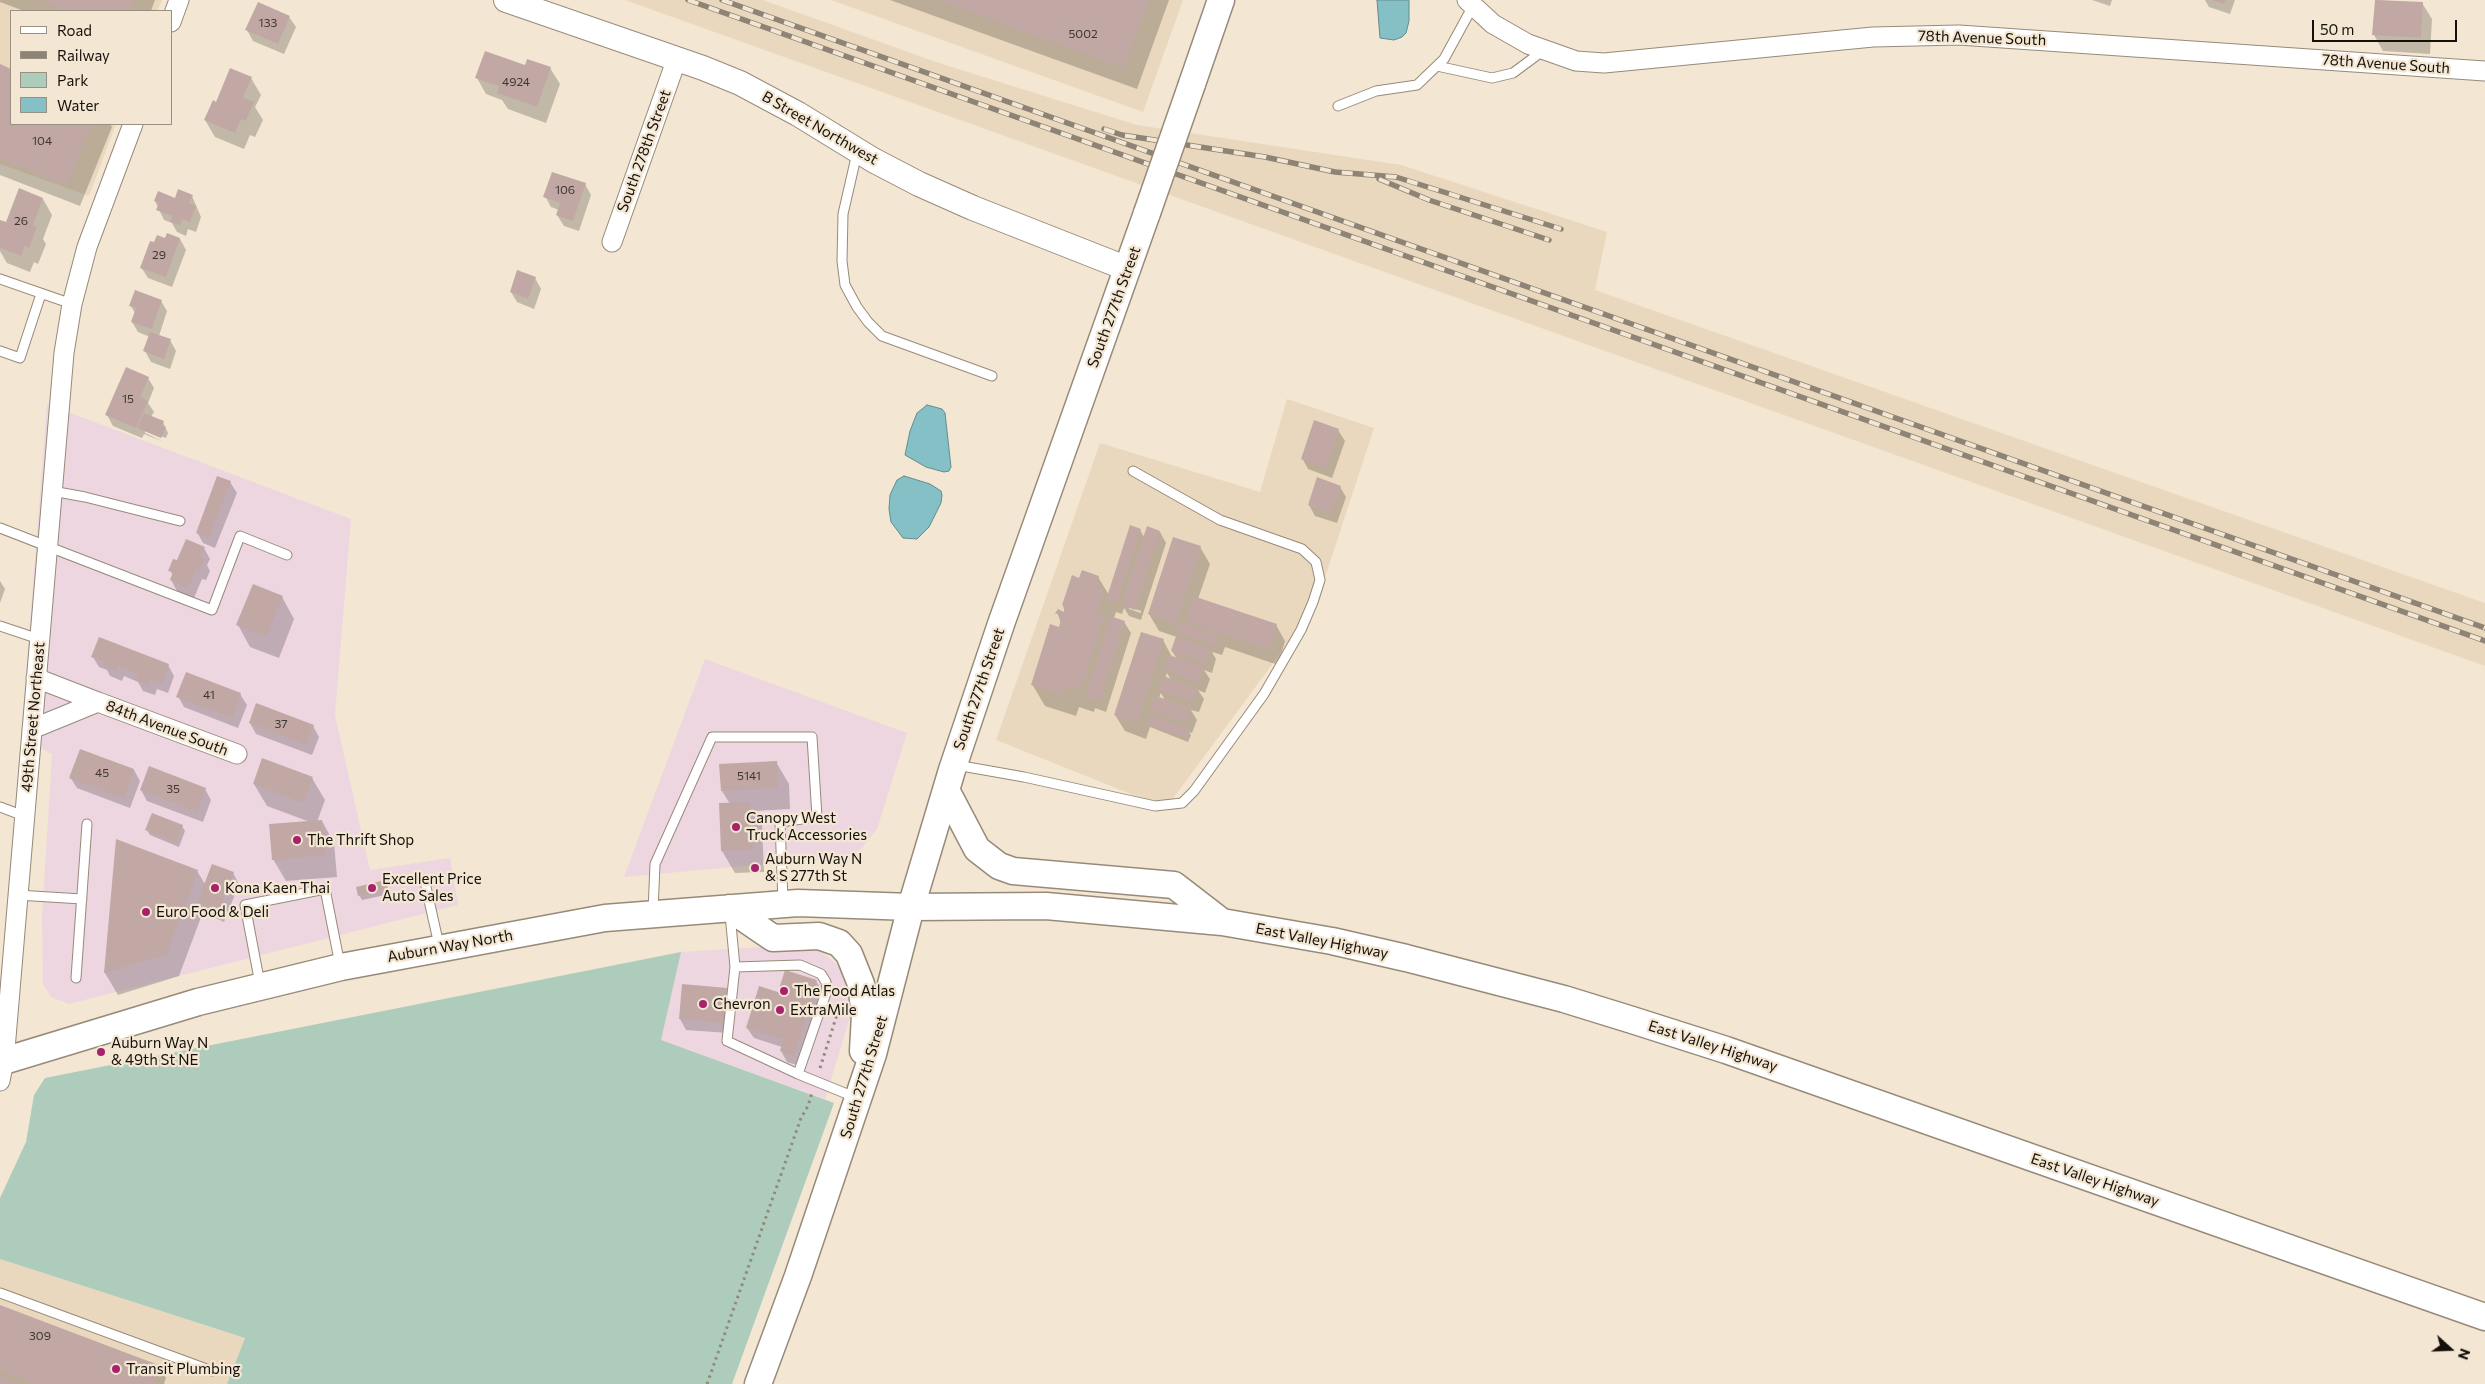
<!DOCTYPE html>
<style>
body{margin:0}
#map{position:relative;width:2485px;height:1384px;overflow:hidden;background:#f3e6d2;font-family:Commissioner,sans-serif}
canvas{display:block}
.legend{position:absolute;left:10px;top:10px;width:162px;height:115px;box-sizing:border-box;background:#f3e6d2;border:1px solid #9a9082;margin:0;padding:6px 9px;list-style:none;font-size:15px;color:#15100a}
.legend li{display:flex;align-items:center;gap:10px;height:25px}
.legend b{width:25px;border:1px solid #9a9082}
.north{position:absolute;left:2425px;top:1324px;width:50px;height:50px;-webkit-text-stroke:4px #f3e6d2;paint-order:stroke;rotate:110deg;font-size:14px;font-weight:700;line-height:20px;text-align:center;color:#15100a}
.north::after{content:'';display:block;margin:auto;width:18px;height:22px;background:#15100a;clip-path:polygon(50% 0,100% 100%,50% 72%,0 100%)}
.scale{position:absolute;left:2312px;top:20px;width:145px;height:22px;box-sizing:border-box;border:2px solid #15100a;border-top:0;padding-left:6px;font-size:15px;line-height:18px;white-space:nowrap;color:#15100a;-webkit-text-stroke:4px #f3e6d2;paint-order:stroke}
</style>
<div id="map">
<canvas width="2485" height="1384"></canvas>
<ul class="legend">
<li><b style="height:6px;background:#fff"></b>Road</li>
<li><b style="height:6px;background:#8d8476"></b>Railway</li>
<li><b style="height:14px;background:#adccbb"></b>Park</li>
<li><b style="height:14px;background:#84c0c6"></b>Water</li>
</ul>
<div class="north">N</div>
<div class="scale">50 m</div>
</div>
<script>
const c = document.querySelector('canvas').getContext('2d');
c.lineJoin = 'round';
function fillPath(path, color) { c.fillStyle = color; c.fill(path, 'evenodd'); }
const toPath = rows => new Path2D(rows.map(r => 'M' + r).join(''));
function stroke(path, color, width, dash) { c.strokeStyle = color; c.lineWidth = width; c.lineCap = dash ? 'butt' : 'round'; c.setLineDash(dash || []); c.stroke(path); }
function write(font, color, halo, rows, align = 'center') {
  c.font = font + ' Commissioner,sans-serif'; c.lineWidth = 4.5; c.setLineDash([]); c.textBaseline = 'middle'; c.strokeStyle = halo; c.fillStyle = color; for (const [text, x, y, turn = 0] of rows) {
    c.save(); c.translate(x, y); c.rotate((+turn || 0) * Math.PI / 180); c.textAlign = isNaN(turn) ? turn : align; if (halo) c.strokeText(text, 0, 0); c.fillText(text, 0, 0); c.restore();
  }
}
fillPath(toPath([
 [47,404,351,519,335,715,370,870,450,858,458,905,69,1004,51,997,43,984,42,915,52,754,21,738],
 [705,659,907,733,877,829,861,849,846,857,624,877],
 [795,945,817,949,835,963,845,974,852,991,852,1011,825,1099,660,1040,681,952]
]), '#eed6e1');
fillPath(toPath([
 [0,0,162,0,157,11,11,11,11,124,116,124,89,196,0,164],
 [625,0,763,0,936,62,1137,125,1401,165,1607,232,1595,290,2485,603,2485,666],
 [831,0,1183,0,1143,112],
 [1287,399,1374,428,1316,605,1166,808,996,740,1100,443,1260,492],
 [0,1259,245,1338,227,1384,0,1384]
]), '#ead8be');
fillPath(toPath([
 [681,952,661,1040,834,1103,732,1384,227,1384,245,1338,0,1259,0,1198,26,1142,34,1095,45,1078]
]), '#adccbb');
const water = toPath([
 [1377,0,1409,0,1409,21,1406,33,1402,37,1394,40,1380,38,1377,0],
 [927,405,942,409,945,413,951,467,949,471,944,472,926,467,905,455,910,431,917,413,927,405],
 [904,476,930,484,941,491,942,495,941,503,929,527,917,539,903,538,891,522,889,509,890,495,897,480,904,476]
]);
fillPath(water, '#84c0c6');
stroke(water, '#638b8e', 1);
fillPath(toPath([
 [0,0,155,0,151,11,24,11,0,2],
 [890,0,1169,0,1137,89],
 [2092,0,2112,0,2110,6],
 [2205,0,2235,0,2230,14,2209,7],
 [2376,0,2422,3,2432,19,2430,54,2383,51,2374,35],
 [289,17,296,27,284,54,253,41,247,30],
 [0,66,11,70,11,124,110,124,112,127,80,206,0,175],
 [526,66,550,68,560,84,546,123,508,109,502,100,486,94,477,78],
 [251,78,261,95,255,107,263,120,255,137,250,135,244,149,215,137,205,120,216,103],
 [585,184,591,195,579,231,564,226,557,215,559,210,551,207,545,196],
 [192,196,201,217,196,232,188,229,186,236,177,232,172,223,164,220,155,201],
 [43,199,52,215,43,239,46,244,38,264,34,262,30,272,7,263,0,251,0,221,7,224],
 [168,235,180,239,186,250,172,287,148,278,141,267,166,240],
 [535,278,541,289,534,309,517,302,511,292],
 [161,301,167,311,159,336,170,340,176,351,170,369,151,362,145,351,150,337,138,332,132,322,135,313,131,306],
 [148,378,154,388,148,403,154,412,151,417,163,422,168,433,166,438,145,430,145,433,164,442,144,434,142,438,113,426,107,415],
 [1338,430,1345,441,1332,478,1308,469,1302,458],
 [230,482,237,493,215,548,203,543,197,532],
 [1340,487,1346,497,1337,523,1315,516,1309,505],
 [1140,530,1144,537,1160,532,1166,543,1141,620,1129,616,1124,608,1122,614,1116,612,1114,618,1124,622,1131,633,1106,712,1095,708,1094,712,1079,707,1076,716,1045,706,1032,684,1060,628,1061,623,1057,612,1065,614,1063,605,1080,579,1098,577,1109,595],
 [1129,607,1141,611,1141,613,1129,609],
 [1200,547,1210,564,1198,599,1276,625,1285,641,1278,665,1225,647,1222,655,1212,652,1216,659,1212,673,1204,670,1210,679,1205,693,1198,690,1204,699,1199,712,1191,710,1197,720,1192,733,1189,732,1191,735,1188,742,1150,727,1146,739,1125,731,1115,715,1163,640,1172,657,1177,659,1172,651,1177,637,1159,631,1149,614],
 [1167,673,1171,680,1165,678],
 [1161,693,1165,700,1159,698],
 [204,548,210,559,207,565,210,571,206,580,202,579,194,598,177,591,171,580,173,576,170,570,178,562],
 [0,581,5,589,0,603],
 [282,597,294,619,279,658,250,647,238,625],
 [93,657,168,665,174,676,168,693,157,689,155,695,143,691,138,682,124,676,122,681,110,676,107,670,99,667],
 [240,694,247,705,238,728,184,707,178,696],
 [250,723,313,726,319,737,312,755,256,734],
 [80,751,134,770,140,781,130,808,77,788,70,777],
 [776,762,789,784,790,809,754,811,762,825,764,872,735,873,722,851,720,805,730,804,722,791],
 [312,778,325,800,317,822,322,821,334,843,337,877,286,881,273,859,310,822,267,806,254,784],
 [205,789,211,800,203,822,147,801,141,790],
 [182,826,185,831,179,847,150,835,147,830],
 [117,841,197,871,205,884,233,873,239,884,224,922,203,912,179,976,118,995,105,973],
 [386,882,390,894,362,900,359,895],
 [816,981,823,992,800,1066,787,1062,781,1051,782,1047,754,1038,747,1028,779,993],
 [683,986,726,989,732,1000,729,1033,686,1030,680,1019],
 [0,1307,160,1367,166,1378,164,1384,0,1384]
]), '#0003');
fillPath(toPath([
 [40,0,135,0,130,11,70,11],
 [937,0,1149,0,1124,68],
 [2212,0,2226,0,2224,4],
 [2375,0,2423,2,2421,38,2372,35],
 [258,2,290,16,278,44,245,30],
 [485,51,525,65,527,59,551,67,537,107,497,93,499,86,475,78],
 [0,64,11,69,11,124,92,124,67,185,0,159],
 [230,68,252,77,243,98,254,102,246,121,241,119,235,133,204,120,213,100,216,102],
 [552,172,586,183,573,221,556,215,560,203,543,197],
 [19,188,43,198,33,225,37,227,29,248,25,246,21,256,0,248,0,220,6,222],
 [178,189,193,195,189,203,196,206,190,222,182,219,180,225,170,222,172,216,156,210,159,203,154,201,158,191,175,198],
 [167,233,180,238,166,277,140,268,150,241,154,242,157,235,165,238],
 [517,270,536,277,528,299,510,292],
 [135,290,162,300,152,329,131,322,136,308,129,306],
 [150,332,171,339,164,359,143,351],
 [126,367,149,377,140,397,148,401,136,428,105,415],
 [144,413,164,421,162,426,166,427,161,438,137,428],
 [1314,420,1339,429,1326,468,1301,459],
 [217,476,231,481,209,538,196,533],
 [1317,477,1341,486,1331,513,1308,505],
 [1130,525,1141,529,1116,604,1106,600],
 [1147,526,1160,531,1135,610,1121,605],
 [1173,537,1201,546,1176,624,1148,614],
 [186,539,205,547,200,557,205,559,200,570,196,569,188,588,170,580,173,572,168,571,173,559,177,560],
 [1082,570,1099,576,1096,587,1104,590,1097,613,1105,615,1081,690,1067,686,1064,695,1031,685,1050,624,1059,627,1062,616,1060,618,1060,613,1055,614,1056,612,1058,609,1064,612,1066,607,1062,605,1072,575,1079,578],
 [253,584,283,596,266,637,236,625],
 [1193,596,1277,624,1268,650,1185,621],
 [1110,616,1125,621,1100,702,1085,697],
 [1180,622,1219,635,1216,645,1177,632],
 [1141,632,1164,639,1137,723,1114,715],
 [1176,636,1211,648,1206,663,1171,651],
 [99,637,169,664,162,683,151,679,149,685,136,680,138,674,118,666,116,671,103,666,104,662,91,657],
 [1169,655,1204,667,1199,683,1164,670],
 [186,672,241,693,232,718,176,697],
 [1163,676,1198,688,1193,702,1158,690],
 [1156,696,1191,708,1187,723,1151,711],
 [256,703,314,725,306,745,249,723],
 [1150,715,1189,729,1186,738,1147,725],
 [80,749,134,769,124,798,69,778],
 [262,758,313,777,303,803,253,784],
 [777,761,778,788,721,791,719,764],
 [149,766,206,788,197,812,140,790],
 [750,802,753,850,721,851,719,803],
 [152,813,183,825,176,842,145,830],
 [322,820,325,855,272,860,269,824],
 [116,839,198,870,167,954,104,973],
 [212,864,234,872,218,912,197,903],
 [386,880,388,889,358,896,356,887],
 [785,970,817,980,794,1056,780,1051,783,1039,746,1028,759,986,778,992],
 [682,984,727,988,724,1023,679,1019],
 [0,1305,161,1366,155,1384,33,1384,0,1371],
 [0,1376,21,1384,0,1384]
]), '#c1a8a5');
const service = toPath([
 [1437,66,1492,78,1513,73,1544,50],
 [1338,106,1376,91,1417,85,1444,59,1473,6],
 [857,153,843,214,842,261,845,285,857,307,868,322,882,336,992,376],
 [0,279,72,304],
 [0,351,20,358,41,294],
 [52,491,85,497,180,521],
 [0,528,212,610,240,536,287,555],
 [0,626,39,639],
 [956,765,1024,777,1155,806,1182,803,1194,791,1264,694,1301,630,1313,602,1320,580,1316,562,1302,549,1220,520,1133,471],
 [0,807,24,816],
 [426,887,439,945],
 [17,895,82,899],
 [653,912,655,864,712,737,812,737,817,817,780,822,783,902],
 [730,914,735,967,727,1041,798,1074,857,1098],
 [735,967,800,965,821,974,826,982,827,990,798,1074],
 [76,978,87,824],
 [260,984,245,905,325,889,340,965],
 [0,1293,212,1371]
]);
const minor = toPath([
 [1467,0,1493,24,1528,44,1576,61,1604,63,1873,37,1959,35,2485,71],
 [171,22,179,0],
 [612,242,676,61],
 [98,702,237,754],
 [32,729,98,702,36,678],
 [0,1081,4,1061,64,353,72,304,87,247,133,124]
]);
const tertiary = toPath([
 [506,0,703,68,740,83,798,114,873,160,919,184,973,208,1128,269]
]);
const secondary = toPath([
 [1192,84,1221,0],
 [946,790,977,849,999,866,1013,871,1174,885,1222,922],
 [729,908,773,938,819,936,839,943,849,954,861,984,865,1015,863,1051],
 [0,1062,198,1002,341,967,605,918,798,903,911,907,1046,906,1222,922,1332,941,1406,958,1564,999,1632,1020,1726,1050,2485,1317],
 [758,1384,798,1276,873,1054,911,907,952,770,1001,624,1147,213]
]);
stroke(service, '#978a79', 11);
stroke(minor, '#978a79', 21);
stroke(tertiary, '#978a79', 26);
stroke(secondary, '#978a79', 29);
stroke(toPath([
 [820,1068,840,1005],
 [707,1384,801,1118,808,1106,812,1093]
]), '#92897b', 3, [2.5, 4]);
stroke(service, '#fff', 9);
stroke(minor, '#fff', 19);
stroke(tertiary, '#fff', 24);
stroke(secondary, '#fff', 26);
const rail = toPath([
 [688,0,2485,641],
 [722,0,2485,628],
 [1104,129,1122,135,1265,157,1335,172,1396,177,1561,229],
 [1379,179,1429,200,1549,240]
]);
stroke(rail, '#8d8476', 5.5);
stroke(rail, '#f3e6d2', 4, [11]);
const secondaryBridge = toPath([
 [1147,213,1192,84]
]);
stroke(secondaryBridge, '#978a79', 29, []);
stroke(secondaryBridge, '#fff', 26);
for (const [x, y, r, color] of [
 [736,827,5,"#a7226c"],
 [297,840,5,"#a7226c"],
 [755,868,5,"#a7226c"],
 [215,888,5,"#a7226c"],
 [372,888,5,"#a7226c"],
 [146,912,5,"#a7226c"],
 [784,991,5,"#a7226c"],
 [703,1004,5,"#a7226c"],
 [780,1010,5,"#a7226c"],
 [101,1052,5,"#a7226c"],
 [116,1369,5,"#a7226c"]
]) { const dot = new Path2D(); dot.arc(x, y, r, 0, 2 * Math.PI); c.fillStyle = color; c.fill(dot); stroke(dot, '#f3e6d2', 2); }
write('12px', '#403631', null, [
 ["133",268,23],
 ["5002",1083,34],
 ["4924",516,82],
 ["104",42,141],
 ["106",565,190],
 ["26",21,221],
 ["29",159,255],
 ["15",128,399],
 ["41",209,695],
 ["37",281,724],
 ["45",102,773],
 ["5141",749,776],
 ["35",173,789],
 ["309",40,1336]
]);
write('15px', '#15100a', '#f3e6d2', [
 ["78th Avenue South",1982,38,2],
 ["78th Avenue South",2386,64,4],
 ["B Street Northwest",820,128,30],
 ["South 278th Street",644,151,-70],
 ["South 277th Street",1114,307,-70],
 ["South 277th Street",979,689,-71],
 ["49th Street Northeast",33,717,-85],
 ["84th Avenue South",167,728,21],
 ["East Valley Highway",1322,941,11],
 ["Auburn Way North",450,946,-10],
 ["East Valley Highway",1713,1046,18],
 ["South 277th Street",864,1077,-73],
 ["East Valley Highway",2095,1180,19]
]);
write('15px', '#15100a', '#f3e6d2', [
 ["Canopy West",746,818],
 ["Truck Accessories",746,835],
 ["The Thrift Shop",307,840],
 ["Auburn Way N",765,859],
 ["& S 277th St",765,876],
 ["Excellent Price",382,879],
 ["Auto Sales",382,896],
 ["Kona Kaen Thai",225,888],
 ["Euro Food & Deli",156,912],
 ["The Food Atlas",794,991],
 ["Chevron",713,1004],
 ["ExtraMile",790,1010],
 ["Auburn Way N",111,1043],
 ["& 49th St NE",111,1060],
 ["Transit Plumbing",126,1369]
], 'left');
</script>
